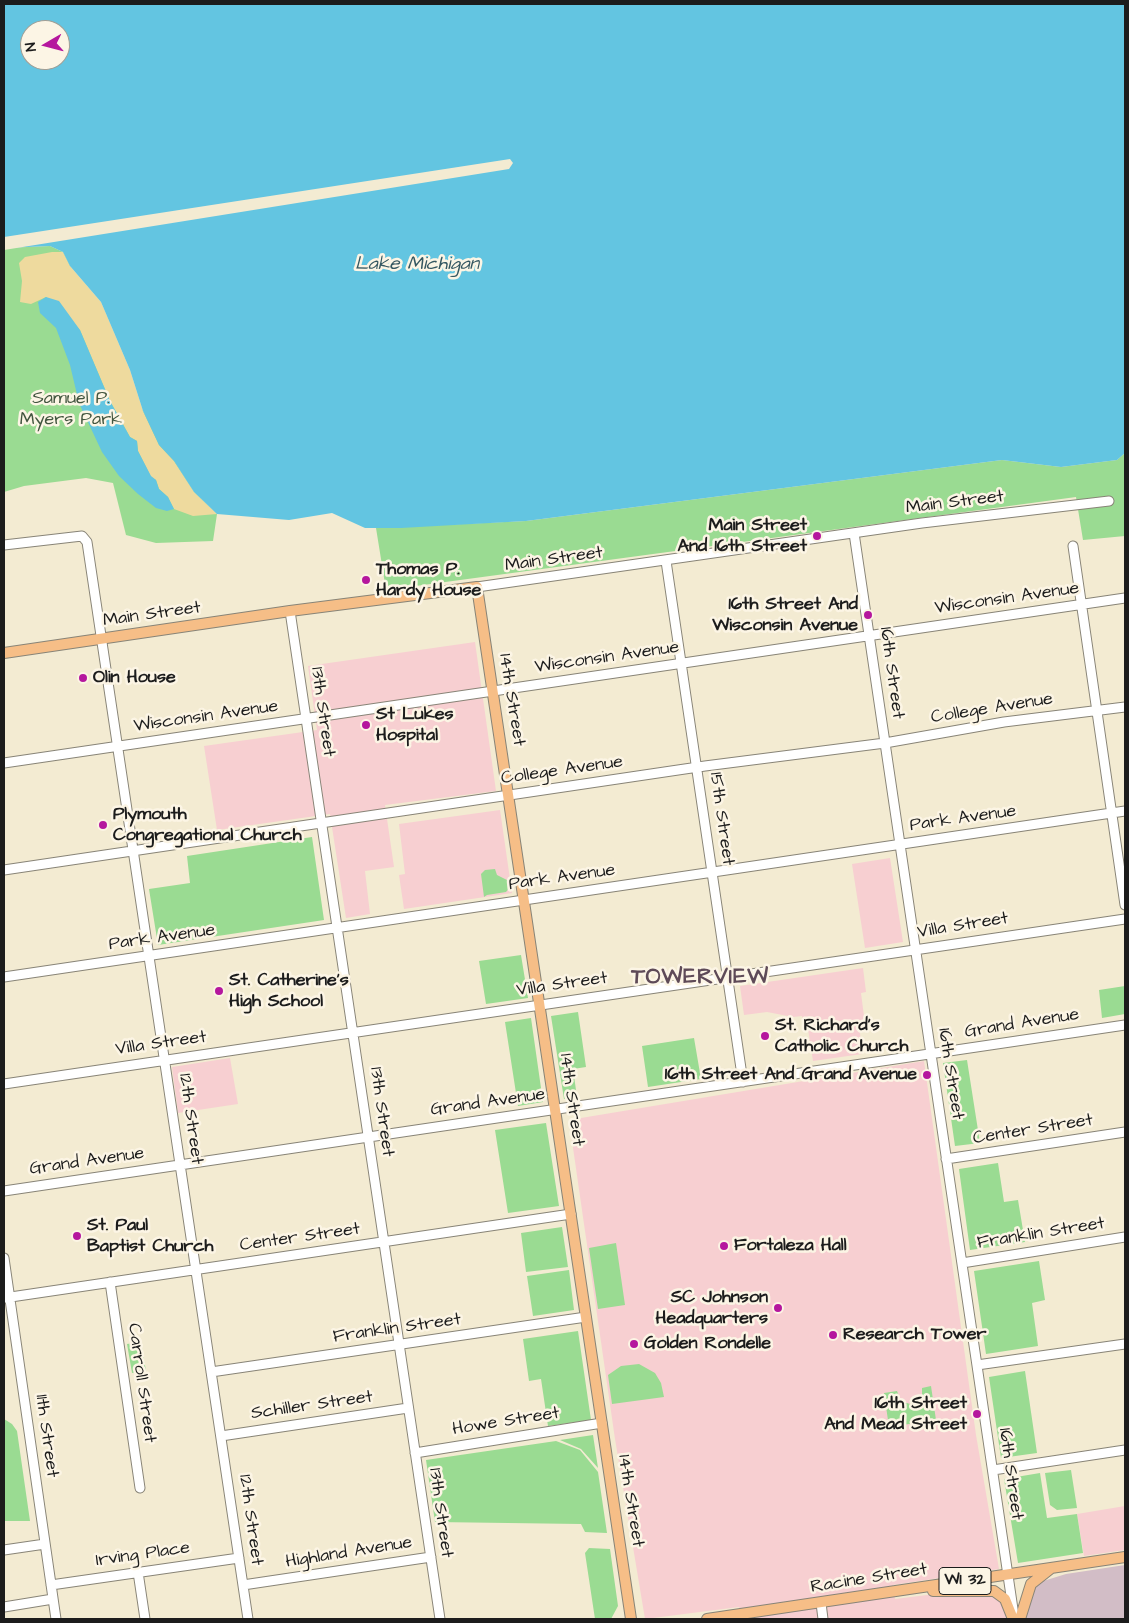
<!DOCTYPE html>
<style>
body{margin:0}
#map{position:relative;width:1129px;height:1623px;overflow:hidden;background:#f3ebd2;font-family:"Architects Daughter",sans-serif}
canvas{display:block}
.frame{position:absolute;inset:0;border:5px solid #1c1c1c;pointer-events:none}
.north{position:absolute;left:20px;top:20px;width:50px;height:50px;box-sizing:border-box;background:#fcf5e5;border:1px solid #a29e95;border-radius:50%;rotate:262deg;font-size:14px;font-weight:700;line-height:20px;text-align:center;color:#1c1c1c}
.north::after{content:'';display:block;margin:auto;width:18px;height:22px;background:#b5179e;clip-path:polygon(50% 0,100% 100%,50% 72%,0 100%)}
</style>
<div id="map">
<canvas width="1129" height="1623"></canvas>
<div class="frame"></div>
<div class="north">N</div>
</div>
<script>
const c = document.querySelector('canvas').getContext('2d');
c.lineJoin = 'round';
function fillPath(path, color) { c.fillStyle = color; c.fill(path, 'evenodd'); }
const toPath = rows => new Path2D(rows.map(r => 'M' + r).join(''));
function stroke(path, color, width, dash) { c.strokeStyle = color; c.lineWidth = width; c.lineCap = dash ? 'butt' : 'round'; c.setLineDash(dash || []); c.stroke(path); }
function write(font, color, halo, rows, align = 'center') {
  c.font = font + ' "Architects Daughter",sans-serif'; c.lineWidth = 5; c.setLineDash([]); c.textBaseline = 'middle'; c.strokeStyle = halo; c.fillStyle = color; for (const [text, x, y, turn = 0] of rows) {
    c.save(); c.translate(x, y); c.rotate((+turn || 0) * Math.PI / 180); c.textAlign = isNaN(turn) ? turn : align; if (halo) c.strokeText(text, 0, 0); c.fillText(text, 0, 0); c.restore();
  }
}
fillPath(toPath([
 [475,642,496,791,385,805,394,867,365,871,370,914,346,918,330,814,217,830,204,746,317,730,308,666],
 [500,810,512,893,404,909,399,875,405,874,399,824],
 [890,858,903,942,865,948,852,864],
 [863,968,866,992,861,993,865,1024,860,1033,862,1054,813,1061,807,1023,803,1024,802,1016,793,1017,767,1012,744,1015,740,986],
 [230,1058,238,1104,178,1113,172,1067],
 [924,1061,976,1435,999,1569,893,1585,895,1599,927,1595,987,1593,1001,1600,1007,1619,741,1619,739,1607,645,1619,615,1439,569,1120],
 [1125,1506,1125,1550,1084,1556,1077,1514]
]), '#f7cfd1');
fillPath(toPath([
 [1125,1565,1125,1619,1025,1619,1030,1592,1040,1582,1066,1574]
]), '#d2bdc6');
fillPath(toPath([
 [50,246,63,252,143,411,194,492,217,514,213,541,156,543,126,535,113,483,86,478,24,486,4,492,4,248],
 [1125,453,1125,536,1083,540,1076,497,386,590,376,528,526,521,1002,460,1061,467,1117,460],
 [312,837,324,920,158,945,149,889,190,883,187,856],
 [495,869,497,875,507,880,510,887,506,892,487,895,484,897,481,874,485,870],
 [521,955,528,998,486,1004,479,961],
 [1125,986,1125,1014,1102,1018,1099,990],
 [578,1012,586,1067,573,1069,577,1097,564,1099,551,1016],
 [531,1018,543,1102,518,1106,505,1022],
 [694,1038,701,1079,648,1087,642,1046],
 [967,1060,980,1143,955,1146,943,1063],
 [546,1123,559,1206,508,1213,495,1130],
 [998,1163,1004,1202,1018,1200,1025,1242,970,1250,959,1169],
 [562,1227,568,1267,526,1272,521,1233],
 [616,1243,625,1305,598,1309,589,1248],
 [1039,1261,1045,1300,1032,1303,1038,1346,986,1354,974,1271],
 [569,1270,574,1310,533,1316,527,1276],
 [578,1331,591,1420,548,1426,541,1379,529,1381,523,1339],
 [141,1342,146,1371,132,1373,127,1344],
 [639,1364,655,1373,661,1383,664,1397,612,1404,608,1375,621,1366],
 [1025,1371,1037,1453,1001,1458,989,1377],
 [931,1386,936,1420,889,1427,884,1393,897,1391,901,1401,910,1404,917,1402,922,1395,922,1388],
 [4,1419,12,1424,17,1431,30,1521,4,1521],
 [593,1435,598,1468,581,1449,560,1440],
 [556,1441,580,1450,598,1472,607,1533,585,1532,581,1524,435,1522,426,1460],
 [1071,1470,1077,1508,1057,1510,1050,1505,1045,1473],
 [1040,1473,1047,1518,1077,1514,1083,1553,1018,1563,1004,1479],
 [589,1548,610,1549,618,1606,611,1619,595,1619,585,1553]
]), '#9adb92');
fillPath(toPath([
 [52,252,63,252,70,266,101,302,130,370,143,411,159,445,174,461,194,492,217,514,193,516,174,509,168,497,159,489,156,480,151,477,138,451,137,441,130,437,110,401,80,330,46,297,31,304,20,302,22,281,19,263,25,257]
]), '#eeda9e');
fillPath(toPath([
 [4,4,1125,4,1125,453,1117,460,1061,467,1002,460,526,521,401,528,365,528,332,513,289,520,217,514,194,492,174,461,159,445,143,411,130,370,101,302,70,266,63,252,50,246,4,248],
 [30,30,60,30,60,60,30,60],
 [46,297,59,301,80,330,110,401,130,437,137,441,138,451,151,476,156,480,159,489,168,497,174,509,167,511,156,508,138,494,119,476,102,452,79,403,70,365,56,328,40,313,38,302]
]), '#63c5e1');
fillPath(toPath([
 [510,159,513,163,509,169,4,250,4,237]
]), '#f3ebd2');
const minor = toPath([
 [854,533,1014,1616],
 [4,545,82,536,87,542,248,1619],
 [1073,546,1125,905],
 [666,561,743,1082],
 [477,587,922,523,1109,501],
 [290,611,440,1619],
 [4,763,1125,598],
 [4,870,705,766,885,743,1004,722,1125,707],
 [4,977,1125,811],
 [4,1084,1125,919],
 [946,1159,1125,1132],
 [4,1191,1125,1025],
 [4,1258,56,1619],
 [962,1263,1125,1237],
 [110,1282,140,1488],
 [4,1298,571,1214],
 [977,1365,1125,1344],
 [211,1372,586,1317],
 [221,1436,408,1408],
 [415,1453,602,1423],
 [993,1470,1125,1450],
 [4,1550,45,1544],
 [138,1572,145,1619],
 [51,1585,239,1558],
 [243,1585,431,1557],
 [821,1603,823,1619],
 [4,1607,53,1599]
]);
const major = toPath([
 [4,653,290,611,477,587,631,1619],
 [933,1591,994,1591,1005,1599,1013,1619],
 [707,1619,1125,1557],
 [1020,1619,1031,1584,1050,1569]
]);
stroke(minor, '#888477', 11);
stroke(major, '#888477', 12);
stroke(minor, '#fff', 9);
stroke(major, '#f6be87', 10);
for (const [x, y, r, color] of [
 [817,536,5,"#b5179e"],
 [366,580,5,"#b5179e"],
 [868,615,5,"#b5179e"],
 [83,678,5,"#b5179e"],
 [366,725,5,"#b5179e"],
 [103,825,5,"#b5179e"],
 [219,991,5,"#b5179e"],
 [765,1036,5,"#b5179e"],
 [927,1075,5,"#b5179e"],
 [77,1236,5,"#b5179e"],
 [724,1246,5,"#b5179e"],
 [778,1308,5,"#b5179e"],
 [833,1335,5,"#b5179e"],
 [634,1344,5,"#b5179e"],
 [977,1414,5,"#b5179e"]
]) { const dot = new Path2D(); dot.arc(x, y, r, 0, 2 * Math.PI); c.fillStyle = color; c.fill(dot); stroke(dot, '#fcf5e5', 2); }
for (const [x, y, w] of [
 [965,1581,52]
]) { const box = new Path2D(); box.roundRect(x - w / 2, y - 13.5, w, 27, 4); c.fillStyle = '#fcf5e5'; c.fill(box); stroke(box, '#1c1c1c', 1); }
write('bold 16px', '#1c1c1c', null, [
 ["WI 32",965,1581]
]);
write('18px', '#42553f', '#fcf5e5', [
 ["Samuel P.",71,399],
 ["Myers Park",71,420]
]);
write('18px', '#1c1c1c', '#fcf5e5', [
 ["Main Street",955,503,-7],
 ["Main Street",554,560,-8],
 ["Wisconsin Avenue",1007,599,-8],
 ["Main Street",152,615,-8],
 ["Wisconsin Avenue",607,658,-8],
 ["16th Street",891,673,82],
 ["14th Street",511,700,81],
 ["College Avenue",992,709,-9],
 ["13th Street",322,712,82],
 ["Wisconsin Avenue",206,717,-8],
 ["College Avenue",562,771,-8],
 ["15th Street",721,819,82],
 ["Park Avenue",963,819,-8],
 ["Park Avenue",562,878,-8],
 ["Villa Street",963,926,-9],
 ["Park Avenue",162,938,-8],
 ["Villa Street",562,985,-8],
 ["Grand Avenue",1022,1024,-9],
 ["Villa Street",161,1044,-8],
 ["16th Street",950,1074,81],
 ["14th Street",571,1100,82],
 ["Grand Avenue",488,1103,-8],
 ["13th Street",381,1112,82],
 ["12th Street",190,1119,82],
 ["Center Street",1033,1130,-9],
 ["Grand Avenue",87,1162,-8],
 ["Franklin Street",1041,1234,-9],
 ["Center Street",300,1238,-8],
 ["Franklin Street",397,1329,-8],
 ["Carroll Street",141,1383,82],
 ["Schiller Street",312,1406,-8],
 ["Howe Street",506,1422,-9],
 ["11th Street",46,1436,82],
 ["16th Street",1010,1474,82],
 ["14th Street",630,1501,81],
 ["13th Street",440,1513,82],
 ["12th Street",250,1520,82],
 ["Highland Avenue",349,1553,-9],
 ["Irving Place",143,1555,-8],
 ["Racine Street",869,1579,-9]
]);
write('bold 18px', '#1c1c1c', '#fcf5e5', [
 ["Main Street",807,526,"right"],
 ["And 16th Street",807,547,"right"],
 ["Thomas P.",376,570],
 ["Hardy House",376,591],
 ["16th Street And",858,605,"right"],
 ["Wisconsin Avenue",858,626,"right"],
 ["Olin House",93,678],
 ["St Lukes",376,715],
 ["Hospital",376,736],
 ["Plymouth",113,815],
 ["Congregational Church",113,836],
 ["St. Catherine's",229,981],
 ["High School",229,1002],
 ["St. Richard's",775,1026],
 ["Catholic Church",775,1047],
 ["16th Street And Grand Avenue",917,1075,"right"],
 ["St. Paul",87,1226],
 ["Baptist Church",87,1247],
 ["Fortaleza Hall",734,1246],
 ["SC Johnson",768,1298,"right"],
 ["Headquarters",768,1319,"right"],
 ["Research Tower",843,1335],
 ["Golden Rondelle",644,1344],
 ["16th Street",967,1404,"right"],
 ["And Mead Street",967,1425,"right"]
], 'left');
write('italic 19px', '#355761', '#fcf5e5', [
 ["Lake Michigan",417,265]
]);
c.letterSpacing = '1px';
write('bold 22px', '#5e4a57', '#fcf5e5', [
 ["TOWERVIEW",700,978]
]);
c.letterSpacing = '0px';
</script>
